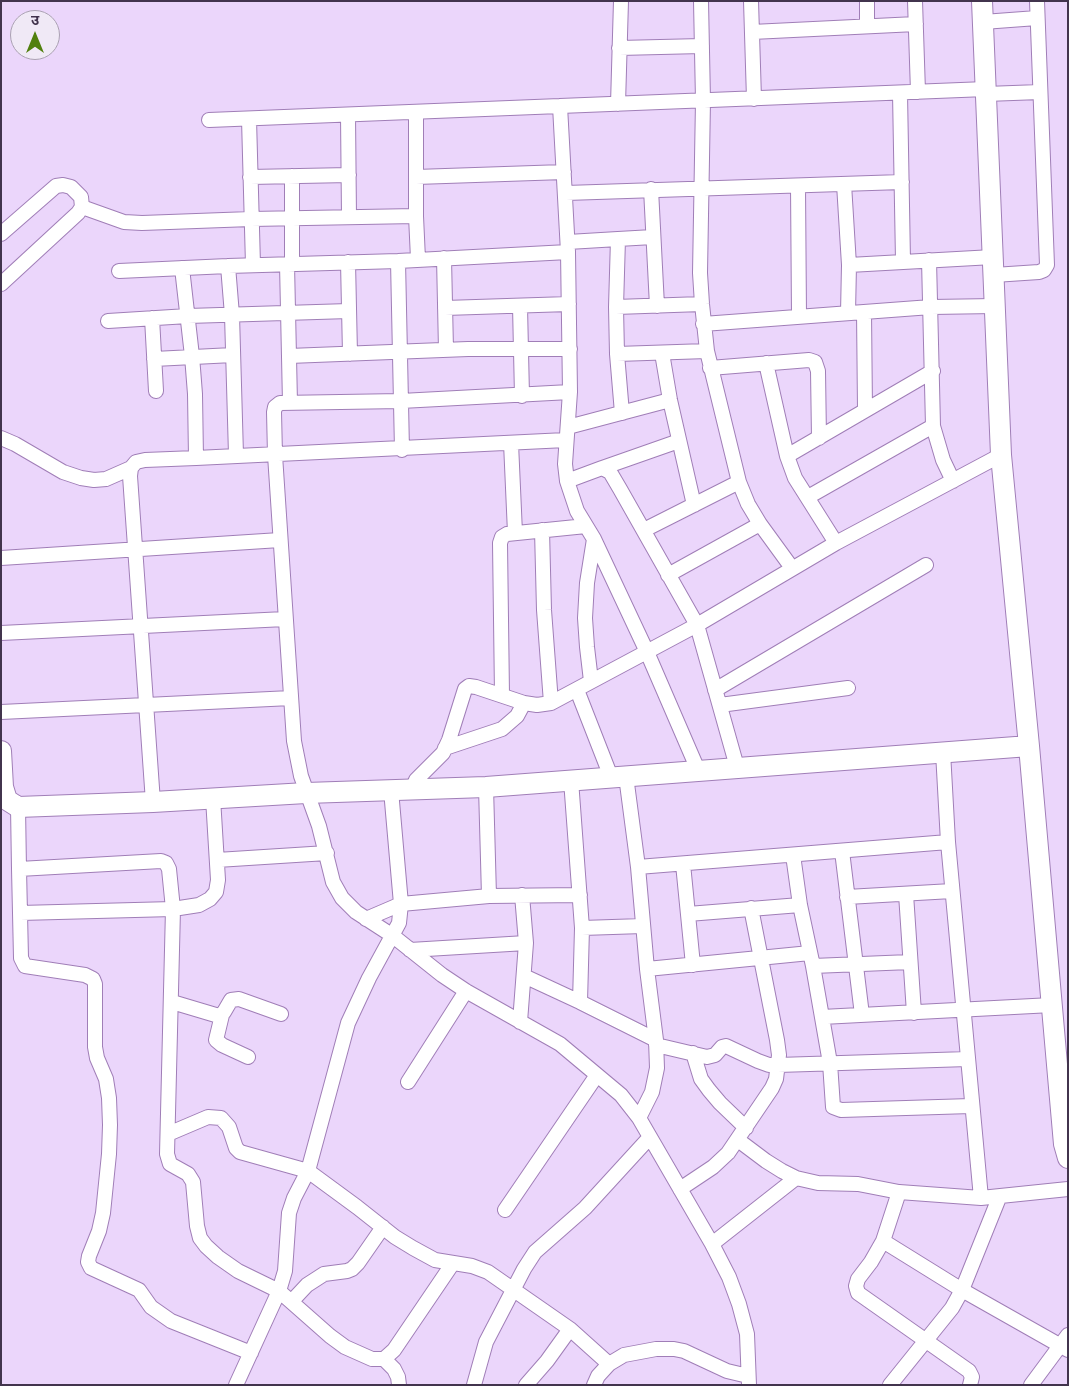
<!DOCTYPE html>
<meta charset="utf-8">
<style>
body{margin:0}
#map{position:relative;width:1069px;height:1386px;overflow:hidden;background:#ebd6fb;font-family:"Fira Sans","Noto Sans Devanagari",sans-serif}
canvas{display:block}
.frame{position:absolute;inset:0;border:2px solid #42344d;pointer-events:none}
.north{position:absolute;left:10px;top:10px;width:50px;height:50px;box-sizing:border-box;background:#f0e9f6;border:1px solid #aaa1b2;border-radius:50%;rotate:0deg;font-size:14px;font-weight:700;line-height:20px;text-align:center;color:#42344d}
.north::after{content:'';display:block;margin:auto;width:18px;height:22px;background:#51800e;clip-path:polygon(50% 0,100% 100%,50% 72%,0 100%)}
</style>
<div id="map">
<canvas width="1069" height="1386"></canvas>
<div class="frame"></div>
<div class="north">उ</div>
</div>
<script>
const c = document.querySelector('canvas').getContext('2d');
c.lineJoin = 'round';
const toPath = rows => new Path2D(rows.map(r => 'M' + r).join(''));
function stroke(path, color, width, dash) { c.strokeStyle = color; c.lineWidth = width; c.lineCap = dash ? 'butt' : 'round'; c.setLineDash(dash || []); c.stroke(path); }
const street = toPath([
 [701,1,703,101,700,273,702,304,707,351,739,482,748,504,760,524,792,568],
 [751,1,754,99],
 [867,1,867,26],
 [915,1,918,92],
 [983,22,1037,18],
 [752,32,916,24],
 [619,48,702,46],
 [900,93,903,261],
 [986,94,1040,92],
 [618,104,621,1],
 [560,106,568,252,570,392,565,464,567,481,577,511,594,539,647,652,698,770],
 [416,112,416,216,418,259],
 [348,115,349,217],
 [249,119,253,265],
 [209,120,986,89],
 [292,176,292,264],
 [250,177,349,175],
 [416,177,564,172],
 [844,184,849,265,848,313],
 [798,186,799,316],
 [651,189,657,306],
 [566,193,902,182],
 [82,207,124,222,142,223,251,219,416,216],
 [1,234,56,186,63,185,71,187,81,197,82,207,78,213,1,284],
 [618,239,653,237],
 [568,242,618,239,616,307,617,354,622,413],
 [444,258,446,350],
 [929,260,933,426,943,460,953,481],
 [398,261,402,450],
 [348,262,350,354],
 [287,264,290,403],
 [849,265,993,257],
 [228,266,232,315,236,455],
 [182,268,192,356,195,394,196,458,566,440],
 [119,271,228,266,398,261,568,252],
 [994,275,1039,272,1044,270,1047,265,1037,1],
 [520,306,522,396],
 [616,307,702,304],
 [445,308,569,304],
 [864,312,865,410],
 [152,318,156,391],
 [108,321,188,316,349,311],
 [703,324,931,307,995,306],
 [662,353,670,400,694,505],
 [617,354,707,351],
 [289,356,468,349,570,349],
 [154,359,233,355],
 [766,363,787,456,795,478,836,543],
 [710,368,809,360,815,362,818,371,819,438],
 [570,392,401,401,280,403,275,407,274,412,275,455,294,741,301,776,319,826,333,882,342,898,356,912,393,936,442,975,466,991,560,1044,621,1095,639,1118,712,1244,729,1277,739,1304,747,1334,749,1385],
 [568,427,670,400],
 [1,438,15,444,63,472,81,478,94,480,106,479,131,468],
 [511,443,515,533],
 [787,456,933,371],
 [602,468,679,441],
 [567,481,602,468,610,472,620,489,697,625,737,767],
 [808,497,933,426],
 [542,530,544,610,551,703],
 [644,530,739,482],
 [1,558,280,540],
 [668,575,760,524],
 [1,633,285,619],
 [591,681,587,647,585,618,587,583,594,539],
 [577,690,611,777],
 [715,690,926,565],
 [502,695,500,543,502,537,507,534,586,526],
 [720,705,848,688],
 [1,712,291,698],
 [445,748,502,729,517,716,524,703],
 [943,752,948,842,981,1198],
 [626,776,638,867,647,969,656,1040,657,1068,652,1092,639,1118],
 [571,780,582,928,580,1002],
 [486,787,489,896],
 [412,789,416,780,443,753,449,740,465,689,469,686,476,687,524,703,537,705,551,703,697,625,836,543,1001,455],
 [391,790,401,904,489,896,580,895],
 [153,802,130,476,131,468,136,462,145,460,196,458],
 [18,807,19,869,161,861,166,863,169,869,173,909,167,1154,170,1164,188,1174,193,1182,197,1226,200,1238,206,1246,218,1257,238,1271,279,1291,330,1336,345,1347,372,1359,384,1359,394,1350,453,1263],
 [842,851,862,1015],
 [793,855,800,905,813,966,830,1063,833,1107,841,1110,971,1106],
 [217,860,327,853],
 [683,864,693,965],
 [638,867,948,842],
 [19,869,20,913,173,909,199,905,210,899,216,892,218,880,213,798],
 [906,894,914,1013],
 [847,897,952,891],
 [20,913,21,958,25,966,85,975,93,979,95,984,95,1047,97,1058,106,1079,109,1098,110,1125,109,1154,103,1213,99,1231,89,1256,88,1262,91,1268,139,1290,151,1307,171,1321,251,1353],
 [688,914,800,905],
 [582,928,643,926],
 [410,950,526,943],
 [813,966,910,962],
 [647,969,810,953],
 [524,976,580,1002,656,1040],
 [172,1002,219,1016,224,1012,231,1000,239,999,281,1014],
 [222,1015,216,1040,222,1045,248,1057],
 [822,1017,1052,1005],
 [520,1022,526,943,522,895],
 [656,1045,707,1057,715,1055,722,1047,726,1046,758,1061,769,1065,778,1065,968,1059],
 [693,1053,701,1079,709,1090,720,1103,746,1128],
 [408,1082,466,991],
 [168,1134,208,1117,221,1118,229,1127,236,1148,240,1152,308,1171,357,1207,395,1237,413,1248,435,1260,472,1266,488,1272,570,1329,609,1364],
 [738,1140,766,1161,782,1171,796,1178,818,1183,858,1184,899,1192,981,1198,1068,1189],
 [680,1189,713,1167,728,1153,772,1088,776,1079,779,1055,777,1040,751,908],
 [899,1192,883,1241,871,1262,858,1279,856,1286,858,1293,969,1371,972,1377,970,1385],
 [505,1210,597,1075],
 [883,1241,962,1290,1068,1350],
 [712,1244,796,1178],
 [292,1301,307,1285,324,1274,347,1271,352,1269,358,1263,383,1227],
 [384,1359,394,1369,398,1377,399,1385],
 [236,1385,279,1291,285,1271,289,1213,294,1198,308,1171,348,1023,369,978,399,923,401,904,366,919],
 [474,1385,486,1342,524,1269,535,1252,585,1208,650,1137],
 [526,1385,547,1361,570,1329],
 [594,1385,598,1376,609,1364,624,1355,656,1349,674,1349,684,1351,727,1371,748,1376],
 [890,1385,952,1308,962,1290,999,1198],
 [1031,1385,1068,1335]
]);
const secondary = toPath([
 [982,1,1001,455,1029,746,1064,1144,1068,1158],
 [1,751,3,787,7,800,18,807,153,802,306,793,486,787,1029,746]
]);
stroke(street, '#a07eb7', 16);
stroke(secondary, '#a07eb7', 22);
stroke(street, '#fff', 14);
stroke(secondary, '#fff', 20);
</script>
